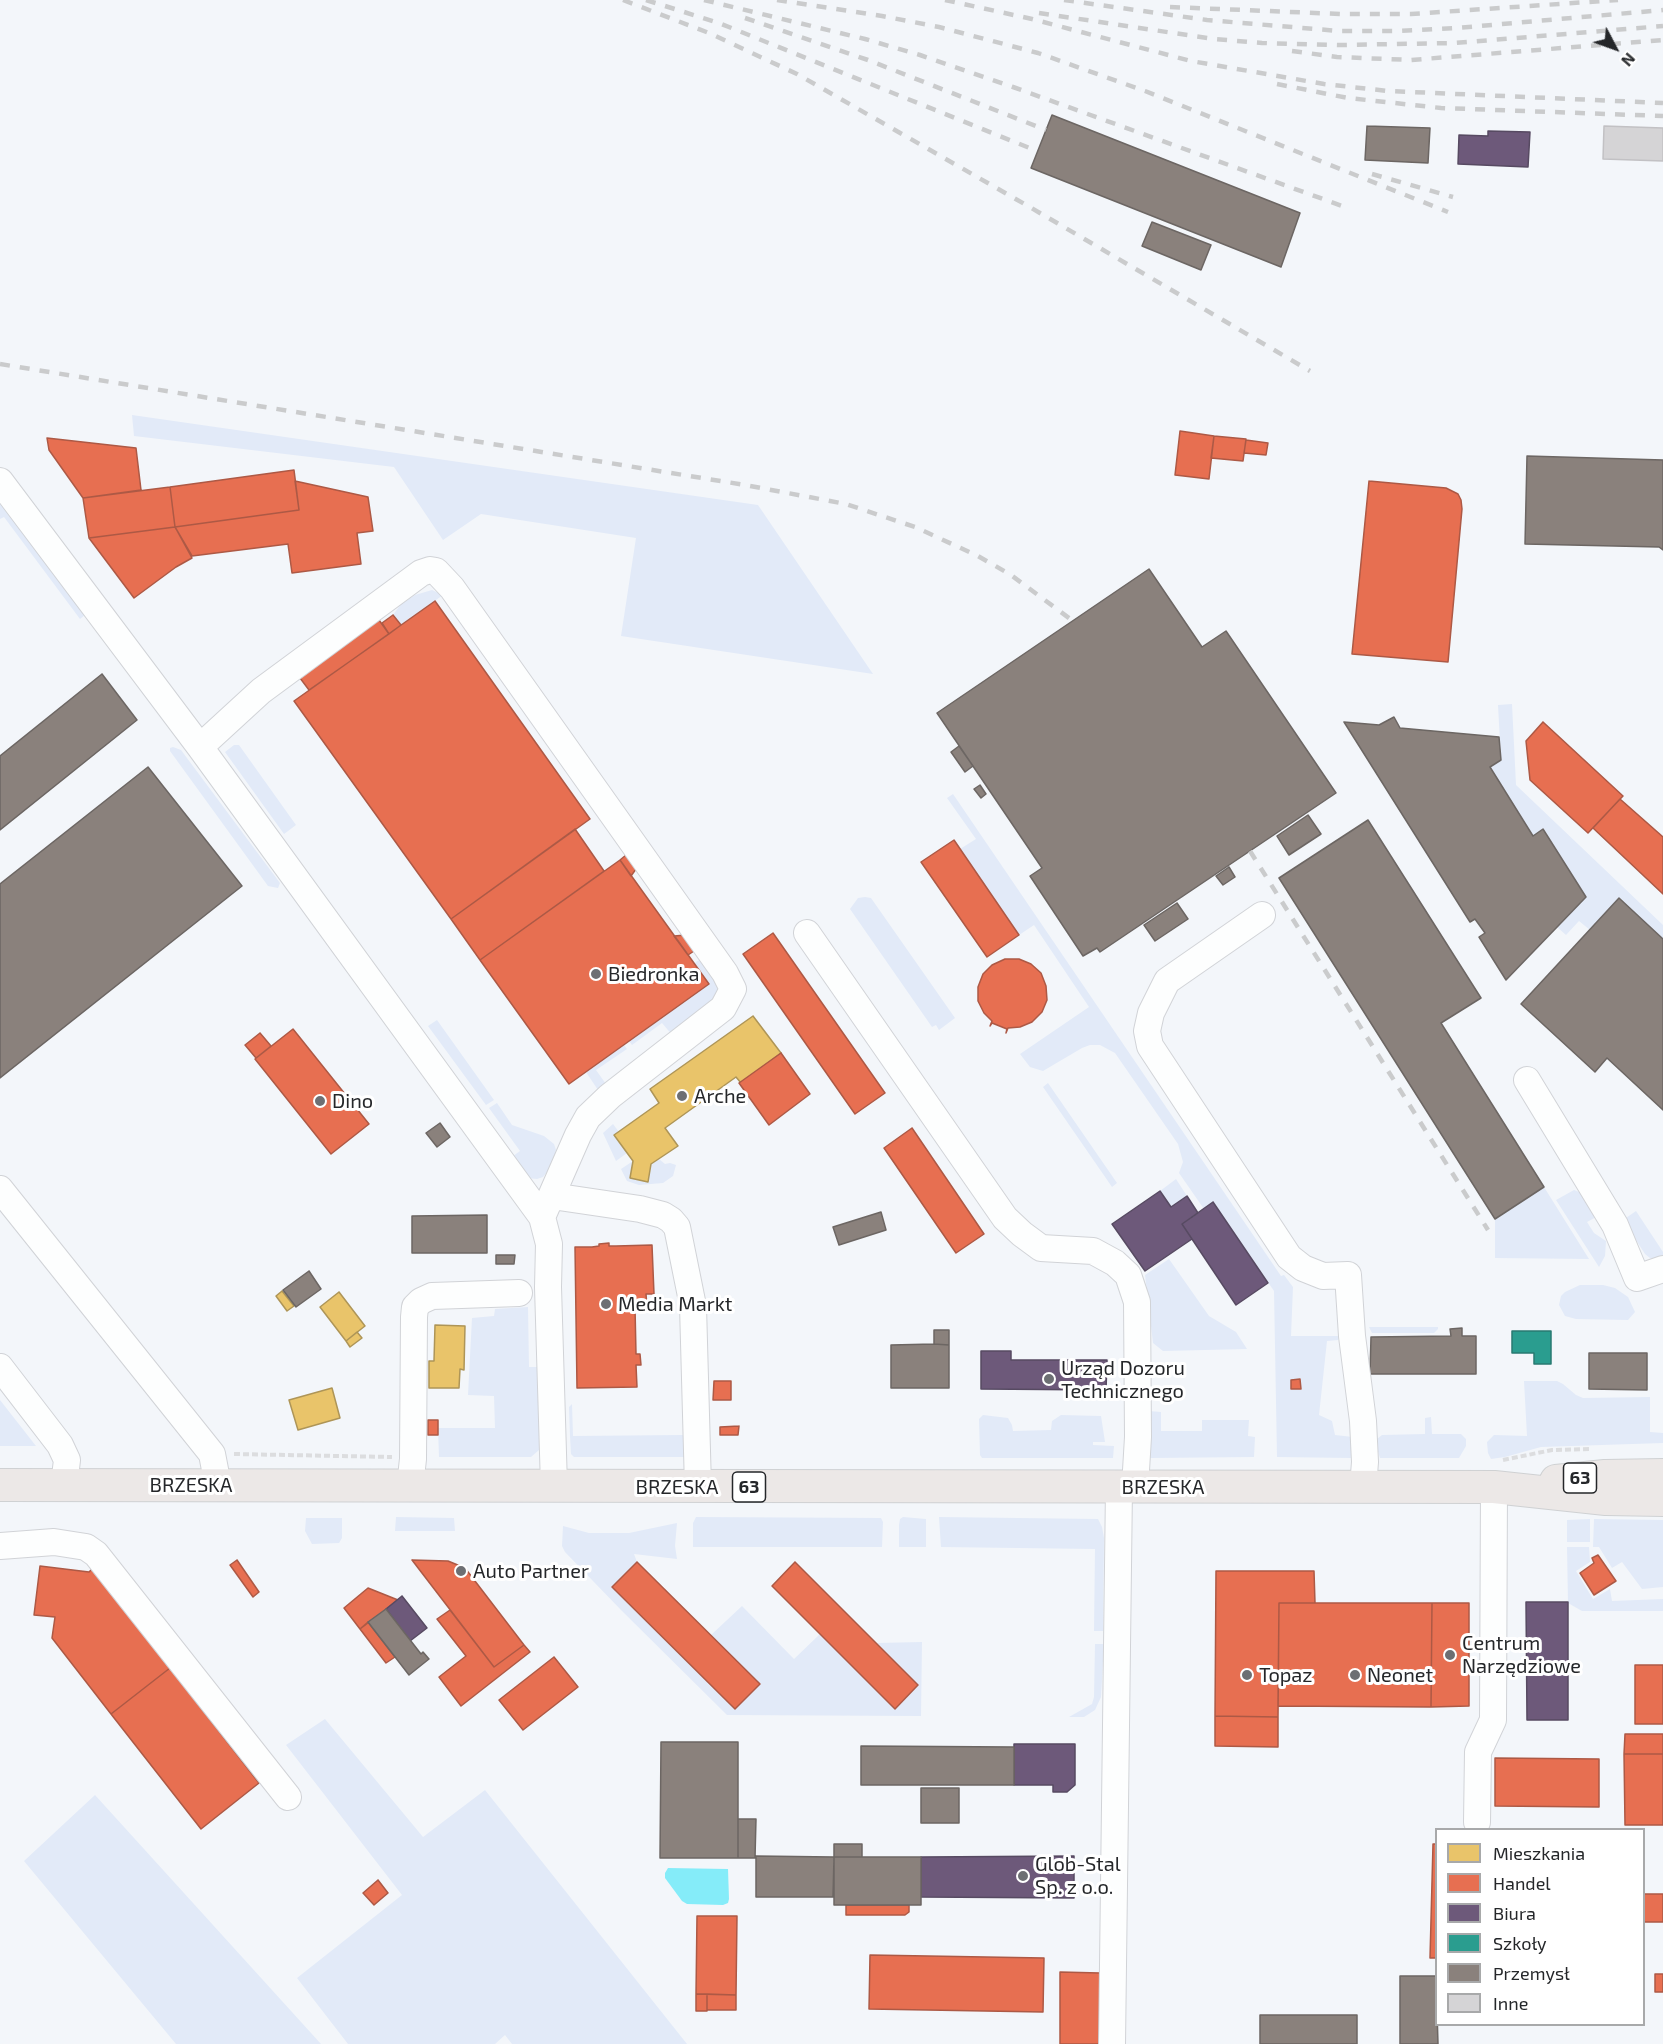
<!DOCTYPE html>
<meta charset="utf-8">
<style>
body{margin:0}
#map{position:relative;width:1663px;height:2044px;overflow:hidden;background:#f3f6fa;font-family:"Exo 2",sans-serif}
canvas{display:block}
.legend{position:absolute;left:1435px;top:1828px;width:210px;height:198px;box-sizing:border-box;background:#fff;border:2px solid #a8a9aa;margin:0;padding:8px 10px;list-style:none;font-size:18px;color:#25272a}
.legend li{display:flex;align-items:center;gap:12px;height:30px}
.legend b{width:30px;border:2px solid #a8a9aa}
.north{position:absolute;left:1585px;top:18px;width:60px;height:60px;-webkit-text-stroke:4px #fff;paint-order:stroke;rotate:131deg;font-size:16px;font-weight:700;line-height:24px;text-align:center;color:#25272a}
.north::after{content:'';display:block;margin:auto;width:21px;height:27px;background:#25272a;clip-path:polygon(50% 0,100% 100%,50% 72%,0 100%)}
</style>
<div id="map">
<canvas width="1663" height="2044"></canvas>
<ul class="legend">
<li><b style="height:16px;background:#e9c46a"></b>Mieszkania</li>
<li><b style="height:16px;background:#e76f51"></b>Handel</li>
<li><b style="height:16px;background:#6d597a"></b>Biura</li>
<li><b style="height:16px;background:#2a9d8f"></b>Szkoły</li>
<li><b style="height:16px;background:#8a817c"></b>Przemysł</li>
<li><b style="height:16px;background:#d5d4d6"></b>Inne</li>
</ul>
<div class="north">N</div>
</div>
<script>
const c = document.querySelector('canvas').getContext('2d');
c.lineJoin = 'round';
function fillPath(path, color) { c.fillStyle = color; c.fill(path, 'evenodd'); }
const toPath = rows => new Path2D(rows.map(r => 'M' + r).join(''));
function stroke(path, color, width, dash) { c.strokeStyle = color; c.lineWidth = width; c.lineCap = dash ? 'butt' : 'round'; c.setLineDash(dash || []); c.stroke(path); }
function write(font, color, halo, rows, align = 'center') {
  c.font = font + ' "Exo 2",sans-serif'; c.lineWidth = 6; c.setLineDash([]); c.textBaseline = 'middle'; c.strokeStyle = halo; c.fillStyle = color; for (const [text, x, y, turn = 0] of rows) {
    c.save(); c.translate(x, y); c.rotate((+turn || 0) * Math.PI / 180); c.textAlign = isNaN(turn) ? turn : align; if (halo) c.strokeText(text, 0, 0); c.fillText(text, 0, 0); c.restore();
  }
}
fillPath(toPath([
 [132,415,758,505,873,674,621,636,636,538,481,514,443,540,394,467,134,436],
 [0,491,85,615,80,619,4,517,0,519],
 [432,590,443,595,401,625,393,615,401,604,415,595],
 [1512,704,1516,785,1663,925,1663,939,1620,898,1590,930,1579,921,1566,935,1557,927,1586,897,1544,829,1533,836,1490,767,1501,760,1498,705],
 [234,745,239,745,296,825,284,834,225,752],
 [173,747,181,750,280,883,278,888,268,886,170,751,170,748],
 [953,794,1281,1276,1284,1275,1293,1287,1291,1336,1340,1336,1338,1340,1327,1341,1319,1415,1332,1421,1335,1435,1353,1437,1354,1451,1351,1458,1277,1457,1274,1291,1213,1202,1204,1209,1179,1173,1183,1162,1178,1144,1115,1053,1100,1045,1090,1045,1082,1048,1043,1071,1030,1067,1020,1054,1089,1007,1034,925,1019,935,960,849,976,839,947,798],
 [865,897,871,898,955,1018,939,1030,936,1025,932,1027,850,909,858,898],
 [700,960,707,960,718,986,714,1002,673,1036,662,1023,632,1045,629,1041,697,961],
 [437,1020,494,1100,486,1105,428,1026],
 [624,1045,627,1049,596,1070,606,1084,598,1090,586,1072],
 [1048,1083,1117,1183,1112,1187,1043,1087],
 [497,1103,512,1125,544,1136,554,1144,556,1150,551,1167,543,1177,537,1179,527,1178,509,1159,520,1151,489,1108],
 [613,1124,619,1132,614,1136,627,1153,616,1161,603,1133],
 [659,1159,665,1164,670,1163,676,1165,673,1176,663,1183,639,1185,627,1181,621,1169,633,1161,630,1178,648,1181,651,1164],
 [1176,1179,1187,1196,1171,1207,1160,1191],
 [1544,1187,1589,1259,1495,1258,1495,1219],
 [1574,1190,1584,1194,1598,1216,1587,1222,1594,1233,1606,1241,1605,1256,1599,1267,1556,1200],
 [1636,1211,1663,1252,1663,1258,1650,1258,1645,1254,1623,1220],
 [1169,1259,1209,1316,1236,1332,1247,1349,1163,1351,1153,1343,1145,1275],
 [1580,1285,1603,1285,1615,1288,1628,1297,1635,1312,1628,1320,1576,1319,1565,1316,1559,1305,1561,1296,1565,1292],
 [528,1307,529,1367,542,1367,539,1450,531,1457,439,1457,438,1428,495,1428,494,1396,468,1395,472,1318,494,1316,495,1309],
 [1369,1327,1438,1327,1438,1329,1434,1333,1372,1333],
 [1524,1381,1557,1381,1563,1384,1576,1395,1583,1398,1650,1397,1650,1432,1663,1433,1663,1443,1541,1447,1505,1457,1491,1459,1488,1453,1487,1442,1494,1435,1527,1436],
 [0,1400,36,1446,0,1446],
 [572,1404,573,1436,683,1435,684,1457,574,1457,571,1454,570,1436,569,1407],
 [1149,1411,1161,1412,1161,1431,1202,1431,1202,1420,1249,1420,1248,1436,1255,1437,1254,1457,1150,1458,1148,1457],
 [983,1415,1008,1418,1012,1425,1013,1431,1051,1430,1052,1421,1061,1415,1101,1416,1105,1442,1093,1442,1093,1445,1114,1446,1113,1458,982,1458,980,1455,979,1419],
 [1431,1417,1432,1434,1461,1434,1466,1439,1466,1446,1459,1458,1380,1458,1375,1442,1377,1439,1382,1435,1425,1434,1425,1418],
 [396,1517,454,1518,455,1531,395,1531],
 [696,1517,881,1518,883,1522,882,1547,693,1547,693,1523],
 [903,1517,926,1519,926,1547,899,1547,899,1525,900,1519],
 [939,1517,1098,1519,1102,1527,1104,1538,1103,1631,1094,1631,1095,1549,941,1547],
 [306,1518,342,1518,342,1538,339,1543,312,1544,305,1531],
 [1590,1519,1590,1542,1567,1542,1567,1520],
 [1594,1519,1663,1520,1663,1587,1642,1589,1622,1562,1612,1568,1599,1547,1593,1547],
 [677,1523,675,1546,677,1559,634,1554,637,1562,612,1587,735,1709,760,1684,711,1635,742,1606,794,1659,820,1634,895,1709,918,1685,877,1643,922,1642,921,1716,727,1715,621,1610,565,1552,562,1546,563,1526,589,1533,629,1533],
 [1567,1547,1589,1547,1590,1562,1576,1571,1593,1599,1610,1589,1612,1601,1663,1599,1663,1611,1582,1611,1568,1603],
 [1095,1644,1104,1644,1101,1697,1095,1710,1084,1717,1069,1717,1092,1704,1094,1697],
 [325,1719,423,1837,485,1790,687,2044,512,2044,505,2035,495,2044,348,2044,297,1978,402,1895,286,1745],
 [95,1795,321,2044,176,2044,24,1861]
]), '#e2eaf8');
fillPath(toPath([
 [668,1868,728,1869,729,1899,728,1903,723,1905,687,1904,682,1901,665,1878,665,1873]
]), '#85ecf9');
const homes = toPath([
 [753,1016,781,1053,741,1083,736,1077,665,1128,678,1146,651,1164,648,1182,630,1178,633,1161,614,1135,659,1103,650,1089,753,1016],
 [282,1291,294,1306,287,1311,276,1296,282,1291],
 [339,1292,365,1326,346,1341,320,1307,339,1292],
 [435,1325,465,1326,464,1370,460,1369,459,1388,429,1388,429,1361,434,1361,435,1325],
 [357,1332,362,1338,350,1347,346,1341,357,1332],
 [332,1388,340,1418,298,1430,289,1400,332,1388]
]);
fillPath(homes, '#e9c46a');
stroke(homes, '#ae9557', 1.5);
const shops = toPath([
 [1180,431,1214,436,1209,479,1175,475,1180,431],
 [1214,436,1246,439,1243,461,1211,458,1214,436],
 [47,438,136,448,141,490,83,498,49,450,47,438],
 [1246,440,1268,443,1266,455,1244,453,1246,440],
 [294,470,299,510,175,527,170,487,294,470],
 [295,481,368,497,373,531,357,533,361,564,292,573,288,544,192,556,175,527,299,510,295,481],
 [1369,481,1446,488,1458,494,1461,500,1462,509,1448,662,1352,654,1369,481],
 [170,487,175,527,89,538,83,498,170,487],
 [175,527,192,558,176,567,134,598,89,538,175,527],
 [435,601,590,819,451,919,294,701,435,601],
 [393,615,401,625,389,634,382,623,393,615],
 [379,620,389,634,309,690,300,678,379,620],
 [1543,722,1623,796,1588,833,1530,780,1526,741,1543,722],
 [1620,799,1663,837,1663,894,1593,828,1620,799],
 [575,829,604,871,480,960,451,919,575,829],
 [954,840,1019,935,987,957,921,862,954,840],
 [626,855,636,869,631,876,620,860,626,855],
 [620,860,709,984,569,1084,480,960,620,860],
 [773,933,885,1093,855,1114,743,954,773,933],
 [686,935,697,949,688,955,674,936,686,935],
 [1005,959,1019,959,1031,964,1041,973,1046,986,1047,1000,1042,1012,1032,1022,1020,1027,1008,1028,1006,1033,1007,1029,992,1023,990,1026,992,1021,984,1013,978,1001,978,987,983,974,992,965,1005,959],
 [293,1029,369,1124,331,1154,255,1059,293,1029],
 [260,1033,271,1046,256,1058,245,1045,260,1033],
 [781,1053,810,1094,769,1125,739,1083,781,1053],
 [912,1128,984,1234,956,1253,884,1148,912,1128],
 [609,1243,609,1246,616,1246,652,1245,654,1294,646,1294,647,1307,635,1307,636,1354,640,1354,641,1365,636,1365,637,1387,577,1388,575,1247,592,1247,599,1246,599,1244,609,1243],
 [1300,1379,1301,1389,1291,1389,1291,1380,1300,1379],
 [714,1381,731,1381,731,1400,713,1400,714,1381],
 [428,1420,438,1420,438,1435,428,1435,428,1420],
 [739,1426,738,1435,720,1435,720,1427,739,1426],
 [1598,1555,1616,1581,1594,1595,1580,1573,1594,1563,1592,1558,1598,1555],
 [237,1560,259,1592,253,1597,230,1565,237,1560],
 [412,1560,448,1561,465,1568,524,1645,494,1667,412,1560],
 [637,1562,760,1684,735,1709,612,1587,637,1562],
 [795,1562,918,1685,895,1709,772,1586,795,1562],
 [40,1566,89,1572,92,1569,170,1668,111,1714,52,1638,55,1617,34,1615,40,1566],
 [1216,1571,1314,1571,1315,1603,1279,1603,1278,1717,1215,1716,1216,1571],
 [368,1588,398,1600,360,1629,344,1608,368,1588],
 [1279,1603,1432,1603,1431,1707,1278,1706,1279,1603],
 [1432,1603,1469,1603,1469,1706,1431,1707,1432,1603],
 [450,1610,494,1667,524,1645,530,1652,461,1706,439,1677,466,1656,437,1619,450,1610],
 [368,1622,395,1657,386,1663,360,1629,368,1622],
 [554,1657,578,1687,523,1730,499,1700,554,1657],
 [1635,1665,1663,1665,1663,1724,1635,1724,1635,1665],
 [170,1668,259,1783,201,1829,111,1714,170,1668],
 [1215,1716,1278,1717,1278,1747,1215,1746,1215,1716],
 [1625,1734,1663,1734,1663,1754,1624,1754,1625,1734],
 [1624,1754,1663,1754,1663,1825,1625,1825,1624,1754],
 [1495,1758,1599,1759,1599,1807,1495,1806,1495,1758],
 [1433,1844,1436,1844,1436,1958,1430,1958,1433,1844],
 [378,1880,388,1893,374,1905,363,1893,378,1880],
 [1644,1894,1663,1894,1663,1922,1644,1922,1644,1894],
 [846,1905,909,1905,909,1912,905,1915,846,1915,846,1905],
 [697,1916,737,1916,736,1995,696,1994,697,1916],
 [870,1955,1044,1958,1043,2012,869,2009,870,1955],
 [1060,1972,1100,1973,1099,2044,1060,2044,1060,1972],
 [1655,1974,1663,1974,1663,1992,1655,1992,1655,1974],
 [696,1994,707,1994,707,2011,696,2011,696,1994],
 [707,1994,736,1995,736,2010,707,2010,707,1994]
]);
fillPath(shops, '#e76f51');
stroke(shops, '#ad5945', 1.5);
const offices = toPath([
 [1488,131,1530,132,1528,167,1458,164,1459,135,1488,136,1488,131],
 [1160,1191,1171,1207,1187,1196,1198,1213,1182,1224,1192,1239,1145,1271,1112,1224,1160,1191],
 [1213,1202,1268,1283,1236,1305,1182,1224,1213,1202],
 [981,1351,1011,1351,1011,1360,1107,1360,1106,1390,981,1389,981,1351],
 [402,1596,427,1628,410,1641,386,1609,402,1596],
 [1526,1602,1568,1602,1568,1720,1527,1720,1526,1602],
 [1014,1744,1075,1744,1075,1785,1067,1792,1053,1792,1053,1785,1014,1785,1014,1744],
 [1074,1856,1074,1898,921,1897,921,1857,1074,1856]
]);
fillPath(offices, '#6d597a');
stroke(offices, '#574a62', 1.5);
const schools = toPath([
 [1512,1331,1551,1331,1551,1364,1534,1364,1534,1353,1512,1353,1512,1331]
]);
fillPath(schools, '#2a9d8f');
stroke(schools, '#287a71', 1.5);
const industry = toPath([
 [1052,115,1300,213,1281,267,1031,168,1052,115],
 [1367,126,1430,128,1428,163,1365,160,1367,126],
 [1152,222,1211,245,1201,270,1142,246,1152,222],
 [1527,456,1663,460,1663,550,1659,547,1525,544,1527,456],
 [1149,569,1202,647,1226,631,1336,793,1100,952,1097,948,1083,956,1030,876,1042,868,937,713,1149,569],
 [102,674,137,720,0,830,0,756,102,674],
 [1394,717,1400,728,1499,737,1501,760,1490,767,1533,836,1543,829,1586,897,1506,980,1479,937,1485,933,1475,919,1470,922,1344,722,1379,725,1394,717],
 [959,746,973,766,965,772,951,752,959,746],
 [148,767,242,886,0,1078,0,884,148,767],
 [980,785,986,794,981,798,974,789,980,785],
 [1308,815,1321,834,1289,855,1277,836,1308,815],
 [1368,820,1481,998,1441,1023,1544,1187,1495,1219,1279,878,1368,820],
 [1229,867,1235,877,1223,885,1216,876,1229,867],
 [1619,898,1663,939,1663,1110,1607,1058,1595,1072,1521,1004,1619,898],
 [1177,903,1188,919,1155,941,1144,925,1177,903],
 [440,1123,450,1137,437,1147,426,1133,440,1123],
 [881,1212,886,1230,839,1245,833,1227,881,1212],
 [487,1215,487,1253,412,1253,412,1216,487,1215],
 [496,1255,515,1255,514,1264,496,1264,496,1255],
 [309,1271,321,1289,296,1307,283,1290,309,1271],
 [1462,1328,1462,1336,1476,1336,1476,1374,1370,1374,1371,1337,1451,1336,1450,1329,1462,1328],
 [934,1330,949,1330,949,1345,934,1344,934,1330],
 [934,1344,949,1345,949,1388,891,1388,891,1345,934,1344],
 [1589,1353,1647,1353,1647,1390,1589,1389,1589,1353],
 [386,1609,421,1654,423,1652,429,1659,409,1675,368,1622,386,1609],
 [661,1742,738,1742,738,1858,660,1858,661,1742],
 [861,1746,1014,1747,1014,1785,861,1785,861,1746],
 [921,1788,959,1788,959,1823,921,1823,921,1788],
 [738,1819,756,1819,755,1858,738,1858,738,1819],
 [834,1844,862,1844,862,1857,834,1857,834,1844],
 [756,1856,834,1857,833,1897,756,1897,756,1856],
 [834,1857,921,1857,921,1905,834,1905,834,1857],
 [1400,1976,1436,1976,1438,2044,1400,2044,1400,1976],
 [1260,2015,1357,2015,1357,2044,1260,2044,1260,2015]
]);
fillPath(industry, '#8a817c');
stroke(industry, '#6c6663', 1.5);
const building = toPath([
 [1604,126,1663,128,1663,161,1603,159,1604,126]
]);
fillPath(building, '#d5d4d6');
stroke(building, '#c2c1c4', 1.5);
const minor = toPath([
 [0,481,200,747,542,1217,549,1244,548,1287,554,1486],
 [200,747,261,691,421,573,430,570,436,571,452,588,725,973,733,989,723,1008,610,1096,588,1117,578,1135,542,1217],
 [1262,915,1167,981,1151,1013,1147,1031,1150,1046,1289,1257,1303,1268,1323,1276,1348,1275,1352,1336,1363,1421,1365,1462,1363,1487],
 [807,933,1005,1218,1022,1234,1041,1248,1093,1251,1115,1263,1128,1275,1137,1302,1138,1437,1135,1487],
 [1527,1080,1615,1225,1637,1278,1663,1269],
 [0,1189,212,1454,218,1485],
 [552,1196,640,1209,663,1215,671,1220,677,1227,693,1306,698,1487],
 [0,1367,60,1445,67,1460,64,1485],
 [410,1486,413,1459,414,1317,415,1307,421,1301,432,1296,519,1293],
 [0,1546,54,1542,86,1547,96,1554,288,1797],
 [1477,1822,1478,1752,1493,1720,1494,1487],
 [1112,2044,1119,1487]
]);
const major = toPath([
 [1556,1481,1605,1476,1663,1475],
 [0,1485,1494,1487,1606,1499,1663,1500]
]);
stroke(minor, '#d1d3d7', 28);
stroke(major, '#cfd1d3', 34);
stroke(toPath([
 [234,1454,392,1457],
 [1503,1460,1552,1450,1590,1449]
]), '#dcdddf', 4, [6, 3]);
stroke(minor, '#fdfefe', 26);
stroke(major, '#ece8e7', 32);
stroke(toPath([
 [623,0,709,33,797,74,1028,206,1310,371],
 [646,0,719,23,1037,151],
 [704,0,865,39,920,55,1013,87,1345,207],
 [777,0,882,16,939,27,1038,53,1145,91,1448,212],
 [945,0,1032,19,1191,61,1324,84,1388,91,1663,103],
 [1064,0,1207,20,1339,31,1397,31,1457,28,1663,10],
 [1170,7,1341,14,1411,14,1618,0],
 [1039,13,1214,39,1262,43,1341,45,1455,43,1663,26],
 [745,18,868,60,1046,130],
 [1292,51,1337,57,1411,60,1663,40],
 [1277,84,1348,98,1441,108,1663,116],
 [1372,174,1453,197],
 [0,364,745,485,846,504,915,527,978,556,1011,575,1073,621],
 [1250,851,1488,1230]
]), '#cacbcc', 4.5, [10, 10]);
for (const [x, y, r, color] of [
 [596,974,6,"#6d6f73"],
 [682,1096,6,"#6d6f73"],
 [320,1101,6,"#6d6f73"],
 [606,1304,6,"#6d6f73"],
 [1049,1379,6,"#6d6f73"],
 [461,1571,6,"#6d6f73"],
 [1450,1655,6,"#6d6f73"],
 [1247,1675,6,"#6d6f73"],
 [1355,1675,6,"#6d6f73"],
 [1023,1876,6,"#6d6f73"]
]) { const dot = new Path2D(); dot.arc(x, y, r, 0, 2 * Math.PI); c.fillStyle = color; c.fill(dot); stroke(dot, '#fff', 2); }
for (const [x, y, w] of [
 [1580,1478,33],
 [749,1487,33]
]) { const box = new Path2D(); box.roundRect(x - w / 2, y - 15, w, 30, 4.5); c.fillStyle = '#fff'; c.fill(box); stroke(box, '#25272a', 1.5); }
write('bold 18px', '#25272a', null, [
 ["63",1580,1478],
 ["63",749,1487]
]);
write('20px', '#25272a', '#fff', [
 ["Biedronka",608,974],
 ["Arche",694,1096],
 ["Dino",332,1101],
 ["Media Markt",618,1304],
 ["Urząd Dozoru",1061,1368],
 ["Technicznego",1061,1391],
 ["Auto Partner",473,1571],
 ["Centrum",1462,1643],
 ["Narzędziowe",1462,1666],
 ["Topaz",1259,1675],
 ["Neonet",1367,1675],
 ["Glob-Stal",1035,1864],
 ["Sp. z o.o.",1035,1887]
], 'left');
write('20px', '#25272a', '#fff', [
 ["BRZESKA",191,1485],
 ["BRZESKA",677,1487],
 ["BRZESKA",1163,1487]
]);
</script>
